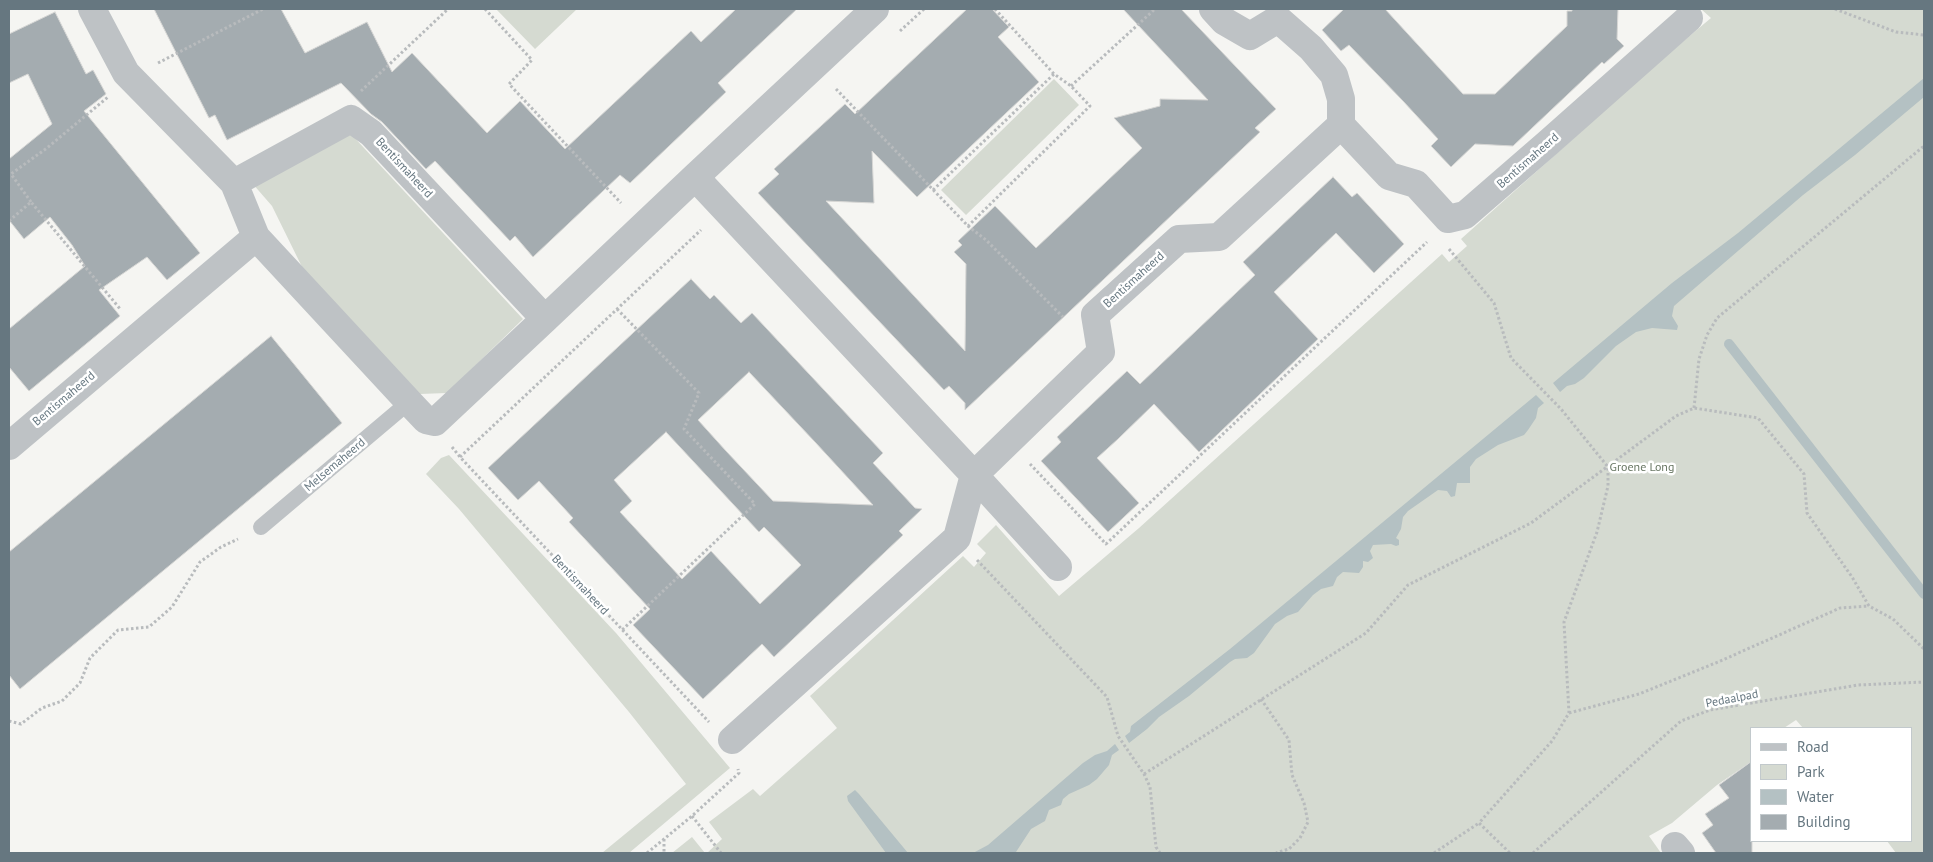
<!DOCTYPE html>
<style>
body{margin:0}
#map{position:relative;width:1933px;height:862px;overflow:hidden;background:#f5f5f2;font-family:"PT Sans",sans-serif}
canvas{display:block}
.frame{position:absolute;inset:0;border:10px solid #667780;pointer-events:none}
.legend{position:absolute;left:1750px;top:727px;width:162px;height:115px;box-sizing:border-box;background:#fff;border:1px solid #c2c9cc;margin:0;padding:6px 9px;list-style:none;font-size:15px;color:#667780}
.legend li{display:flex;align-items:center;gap:10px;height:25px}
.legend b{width:25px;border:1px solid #c2c9cc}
</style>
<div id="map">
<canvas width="1933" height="862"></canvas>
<div class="frame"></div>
<ul class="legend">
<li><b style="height:6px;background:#bec2c5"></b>Road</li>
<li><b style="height:14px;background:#d5dad1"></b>Park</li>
<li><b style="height:14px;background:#b4c1c3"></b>Water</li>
<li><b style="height:14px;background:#a4acb0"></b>Building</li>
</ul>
</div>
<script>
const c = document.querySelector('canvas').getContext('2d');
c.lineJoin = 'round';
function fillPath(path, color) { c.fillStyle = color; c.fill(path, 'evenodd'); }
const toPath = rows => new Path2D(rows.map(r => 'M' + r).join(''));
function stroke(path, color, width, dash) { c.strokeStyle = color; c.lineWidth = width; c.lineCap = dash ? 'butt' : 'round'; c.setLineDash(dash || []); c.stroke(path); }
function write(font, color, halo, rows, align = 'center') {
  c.font = font + ' "PT Sans",sans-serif'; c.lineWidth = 5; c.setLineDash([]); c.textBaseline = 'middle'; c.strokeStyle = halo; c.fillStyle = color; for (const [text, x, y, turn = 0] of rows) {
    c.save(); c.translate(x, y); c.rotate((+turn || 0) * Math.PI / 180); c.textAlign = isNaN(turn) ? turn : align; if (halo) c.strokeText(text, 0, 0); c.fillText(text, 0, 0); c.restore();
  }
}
fillPath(toPath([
 [496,9,577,9,535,49],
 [1701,9,1924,9,1924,853,1896,853,1887,841,1912,841,1912,728,1803,728,1796,720,1784,728,1752,728,1752,761,1717,785,1672,823,1649,836,1661,853,707,853,722,839,709,822,753,789,760,796,837,728,810,696,963,556,974,567,986,553,977,544,996,525,1059,596,1139,528,1442,254,1449,262,1467,246,1461,239,1661,60,1711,18],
 [1054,79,1079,105,966,215,941,190],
 [351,134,523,319,447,393,420,394,304,271,272,206,252,183],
 [449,455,616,633,730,768,629,853,602,853,686,784,629,712,459,509,426,474,441,458],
 [692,837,705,853,672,853]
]), '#d5dad1');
fillPath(toPath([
 [1924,78,1924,97,1855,155,1803,195,1674,306,1672,316,1678,326,1677,330,1652,328,1636,332,1616,346,1584,378,1575,384,1567,386,1560,392,1553,383,1672,283,1738,233],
 [1536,395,1544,403,1538,408,1536,418,1528,430,1524,435,1498,445,1476,459,1470,467,1470,483,1457,483,1455,496,1451,497,1447,491,1438,490,1408,511,1403,517,1401,529,1396,538,1399,540,1399,545,1396,546,1391,544,1373,545,1370,551,1373,558,1368,562,1363,561,1363,567,1359,573,1343,572,1337,577,1333,586,1321,589,1313,595,1298,612,1287,616,1275,624,1254,653,1247,658,1235,659,1230,662,1189,696,1159,717,1147,729,1129,743,1125,736,1130,732,1131,726,1230,649],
 [1115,744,1119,750,1112,755,1109,765,1097,779,1089,785,1069,794,1063,799,1061,805,1049,810,1045,821,1031,829,1016,852,973,853,988,845,1083,763,1095,755,1107,751],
 [855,790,859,794,908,853,886,853,848,801,847,796]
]), '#b4c1c3');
stroke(toPath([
 [1729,344,1924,594]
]), '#b4c1c3', 10);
const building = toPath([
 [154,9,281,9,305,53,367,22,392,72,412,53,487,133,520,101,565,149,691,31,701,42,736,9,797,9,718,83,726,92,630,183,620,175,533,257,515,236,510,241,435,161,426,169,382,122,371,114,341,83,227,140,215,115,209,118,154,9],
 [967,9,992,9,1009,27,998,37,1039,82,917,197,872,151,874,203,826,201,965,351,966,264,954,252,962,245,958,241,995,206,1036,248,1142,148,1114,118,1160,106,1160,99,1208,100,1123,9,1181,9,1276,109,1255,128,1260,132,965,410,965,403,949,386,944,390,758,193,779,174,774,169,845,104,855,114,967,9],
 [1344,9,1385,9,1463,94,1495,94,1567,26,1567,11,1572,11,1572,9,1618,9,1617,39,1624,46,1604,64,1602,62,1513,146,1475,144,1451,167,1431,146,1438,139,1403,101,1349,45,1341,51,1322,30,1344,9],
 [55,12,86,74,93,70,106,94,84,111,200,253,167,280,147,257,99,290,120,316,29,391,9,367,9,329,85,266,72,245,50,217,24,239,9,220,9,159,52,124,28,74,9,83,9,34,55,12],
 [1333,177,1352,197,1357,193,1404,244,1374,273,1336,233,1274,292,1318,339,1199,452,1154,404,1118,439,1097,458,1139,503,1108,532,1041,461,1061,442,1057,437,1127,371,1140,384,1255,275,1243,262,1333,177],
 [691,279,710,299,714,295,741,323,752,313,883,453,873,463,915,508,922,509,899,531,903,535,774,657,762,644,703,699,633,625,650,609,569,522,573,518,539,481,518,500,488,468,691,279],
 [749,372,815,442,873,505,773,501,726,451,698,420,749,372],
 [666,432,759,532,764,527,801,565,760,604,711,551,682,579,620,512,632,501,614,480,666,432],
 [271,336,342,423,20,689,9,675,9,552,271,336],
 [1752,761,1752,853,1716,853,1702,833,1713,825,1705,814,1729,798,1719,785,1752,761]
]);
fillPath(building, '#a4acb0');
stroke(building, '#d6d6d4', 1);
stroke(toPath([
 [485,9,532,60,509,84,621,203],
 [995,9,1054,74],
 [1835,9,1896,32,1924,35],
 [900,31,924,9],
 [158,63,263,9],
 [1071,86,1155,9],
 [836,89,968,226,986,240,1063,317],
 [361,91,448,9],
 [933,190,1054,74,1071,86,1090,106,968,226],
 [31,202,11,174,47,148,108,97],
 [9,221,31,202,121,310],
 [1449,249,1494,303,1511,358,1561,409,1608,467,1608,486,1597,532,1564,622,1569,713,1552,741,1479,823,1510,853],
 [617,309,699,393,684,429,755,504,622,630],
 [1694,408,1699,359,1707,335,1717,318,1924,146],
 [452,447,460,457,709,722],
 [460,457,701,230],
 [1030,464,1106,544,1427,242],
 [977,560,1107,697,1118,736,1144,774,1150,787,1156,847,1160,853],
 [1261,699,1289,740,1292,775,1304,803,1308,822,1300,838,1289,849,1276,853],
 [1569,713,1639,694,1718,662,1840,608,1869,606],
 [9,721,21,724,42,708,62,701,80,683,90,658,118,630,149,627,172,607,200,562,221,547,238,539],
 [1144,774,1366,633,1408,585,1531,523,1676,416,1694,408,1758,418,1804,474,1807,513,1852,577,1869,606,1893,619,1924,649],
 [692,816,721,853],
 [664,839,664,853],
 [647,853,692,816,739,773,738,769],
 [1434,853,1479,823],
 [1533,853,1681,721,1710,710,1858,685,1924,682]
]), '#b8bbbd', 3, [2.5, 2.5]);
stroke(toPath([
 [261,527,409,402]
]), '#bec2c5', 16);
stroke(toPath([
 [92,9,126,73,234,183],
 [1213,9,1224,21,1250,36,1278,19,1311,48,1334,75,1341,99,1341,125],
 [695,177,974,475,1101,352,1095,315,1179,239,1219,237,1341,125,1389,176,1416,184,1448,219,1465,215,1548,143,1689,18],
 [545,319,371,133,351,119,234,183,256,237,409,402,426,420,435,422,545,319,695,177,875,9],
 [9,446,256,237],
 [974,475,1058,567],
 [732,740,957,538,974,475],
 [1675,846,1681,853]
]), '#bec2c5', 28);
write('12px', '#667780', '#fff', [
 ["Bentismaheerd",1528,161,-41],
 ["Bentismaheerd",404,168,47],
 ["Bentismaheerd",1134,280,-42],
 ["Bentismaheerd",64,399,-40],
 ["Melsemaheerd",335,465,-40],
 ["Bentismaheerd",580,585,47],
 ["Pedaalpad",1732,699,-11]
]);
write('12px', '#6a7865', '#fff', [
 ["Groene Long",1642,468]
]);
</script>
